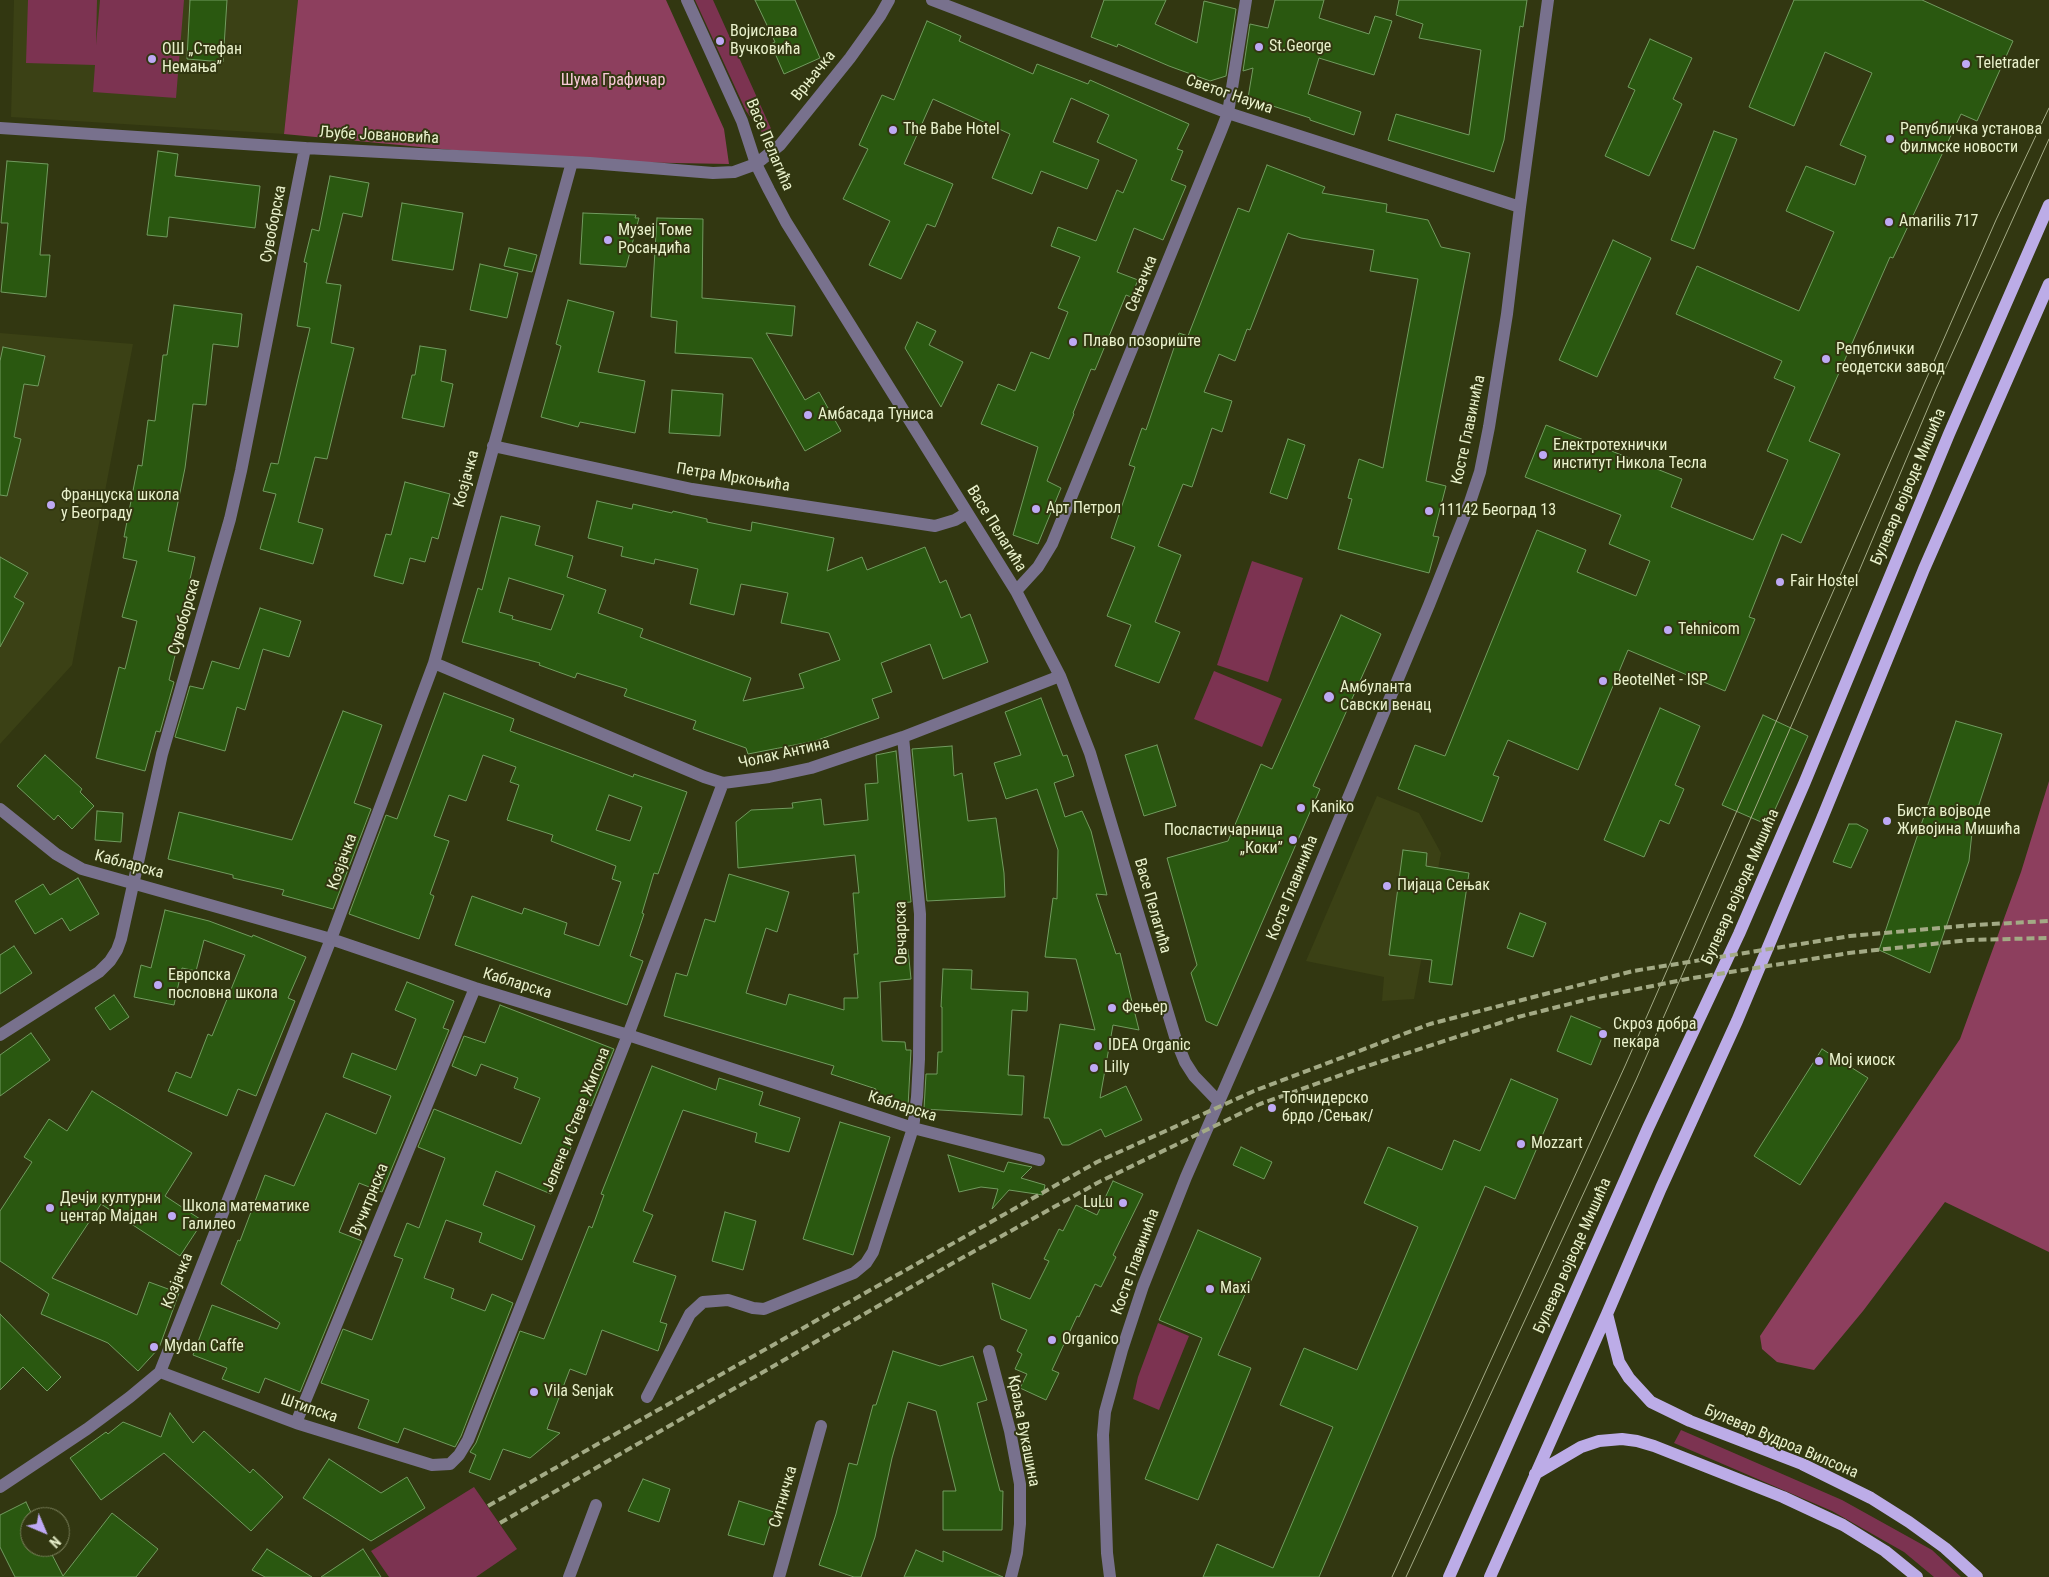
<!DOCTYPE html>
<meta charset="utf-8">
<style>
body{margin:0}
#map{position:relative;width:2049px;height:1577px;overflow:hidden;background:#323711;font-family:"Roboto Condensed",sans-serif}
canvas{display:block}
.north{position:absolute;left:20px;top:1507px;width:50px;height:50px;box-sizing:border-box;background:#323711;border:1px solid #7b815c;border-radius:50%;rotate:135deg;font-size:14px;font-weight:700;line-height:20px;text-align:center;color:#e9f1cc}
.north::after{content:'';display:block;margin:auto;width:18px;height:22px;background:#bea9f4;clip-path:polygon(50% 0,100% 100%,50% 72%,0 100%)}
</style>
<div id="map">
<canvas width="2049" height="1577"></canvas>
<div class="north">N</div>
</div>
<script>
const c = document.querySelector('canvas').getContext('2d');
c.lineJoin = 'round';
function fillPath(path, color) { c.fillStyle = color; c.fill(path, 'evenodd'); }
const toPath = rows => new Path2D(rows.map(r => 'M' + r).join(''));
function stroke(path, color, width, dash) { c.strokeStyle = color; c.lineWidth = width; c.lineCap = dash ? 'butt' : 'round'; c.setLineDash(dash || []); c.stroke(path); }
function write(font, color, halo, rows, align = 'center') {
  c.font = font + ' "Roboto Condensed",sans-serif'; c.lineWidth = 4; c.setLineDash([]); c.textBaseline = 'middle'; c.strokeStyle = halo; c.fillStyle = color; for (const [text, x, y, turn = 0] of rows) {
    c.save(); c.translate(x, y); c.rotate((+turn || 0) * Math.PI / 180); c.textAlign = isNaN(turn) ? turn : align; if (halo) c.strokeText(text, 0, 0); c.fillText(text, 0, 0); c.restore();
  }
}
fillPath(toPath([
 [14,0,298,0,284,134,11,117],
 [0,333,133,344,72,665,0,744],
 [1377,796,1419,813,1441,853,1414,999,1382,1001,1384,977,1306,961]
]), '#3b4115');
fillPath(toPath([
 [28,0,97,0,96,45,100,0,184,0,176,98,93,92,95,65,26,63],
 [695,0,713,0,773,133,764,135,746,111],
 [1252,561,1303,578,1268,682,1217,665],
 [1214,671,1282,699,1262,747,1194,719],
 [1158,1323,1189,1336,1159,1410,1133,1399,1138,1377],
 [1681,1430,1842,1500,1932,1550,1961,1577,1934,1577,1904,1552,1832,1511,1674,1443],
 [474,1487,517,1549,476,1577,389,1577,371,1551]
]), '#7c3351');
fillPath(toPath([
 [298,0,666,0,724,129,729,164,568,161,284,134],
 [2049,781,2049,1252,1945,1202,1863,1311,1814,1370,1777,1362,1762,1349,1760,1336,1960,1039,2021,872]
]), '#8d3f5e');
const building = toPath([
 [190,0,227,0,223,62,187,59,190,0],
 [755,0,795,0,820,58,784,74,771,44,775,42,755,0],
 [1104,0,1166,0,1155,24,1197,43,1204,1,1236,9,1226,76,1210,81,1169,66,1118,44,1117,47,1091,37,1104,0],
 [1275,0,1324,0,1319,18,1369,34,1375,16,1392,21,1374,75,1319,58,1308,94,1361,112,1354,135,1310,120,1310,118,1248,98,1253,68,1243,71,1250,24,1268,28,1275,0],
 [1399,0,1527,0,1523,27,1520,26,1504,140,1494,172,1388,140,1396,114,1469,135,1481,50,1419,38,1423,24,1396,15,1399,0],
 [1794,0,1922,0,2013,41,1977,121,1961,114,1893,258,1890,257,1809,441,1840,454,1801,543,1782,534,1749,617,1755,619,1725,691,1628,650,1578,770,1508,740,1493,775,1499,777,1482,822,1398,789,1415,745,1445,756,1537,530,1586,550,1577,572,1636,596,1650,561,1609,544,1621,515,1525,477,1546,425,1682,479,1671,507,1753,540,1788,460,1767,451,1795,387,1774,378,1782,361,1676,314,1697,266,1799,311,1834,232,1786,211,1806,166,1855,185,1866,156,1840,145,1872,73,1825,52,1794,126,1749,107,1794,0],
 [927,21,961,36,959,41,1033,74,1037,64,1088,84,1090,80,1189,124,1177,149,1183,151,1171,180,1186,186,1163,240,1134,228,1117,272,1138,280,1131,297,1126,295,1095,370,1091,369,1073,413,1074,414,1047,481,1061,488,1038,544,1013,535,1038,447,981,424,998,384,1015,391,1031,352,1049,359,1068,312,1058,308,1080,257,1051,246,1058,227,1096,241,1117,190,1123,193,1137,160,1097,142,1109,115,1071,98,1053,142,1099,160,1087,189,1041,171,1032,194,992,178,1010,134,933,99,904,164,953,184,935,227,927,224,901,279,869,265,890,221,843,199,868,149,859,145,882,95,894,100,927,21],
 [1650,39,1692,58,1673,99,1682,104,1649,176,1605,156,1635,90,1628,87,1650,39],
 [1714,131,1737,139,1694,249,1671,240,1714,131],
 [158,151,178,154,175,176,260,186,255,228,169,217,167,237,147,235,158,151],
 [7,161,48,164,40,255,50,255,46,297,1,292,8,223,1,223,7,161],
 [1267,165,1325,187,1322,193,1387,204,1386,212,1428,220,1441,247,1470,253,1426,481,1446,486,1433,536,1439,537,1429,573,1338,549,1352,499,1348,498,1359,459,1383,468,1418,279,1370,271,1374,250,1301,238,1288,233,1250,330,1247,329,1235,361,1219,354,1204,392,1232,401,1222,432,1212,428,1192,487,1183,484,1158,546,1181,555,1155,622,1180,632,1159,683,1115,666,1131,625,1107,616,1135,547,1111,538,1135,467,1129,465,1142,428,1146,430,1179,333,1188,336,1238,208,1249,212,1267,165],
 [330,176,369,183,362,217,343,213,326,283,341,285,331,343,354,348,327,459,315,457,298,522,323,529,313,564,260,549,276,494,263,491,271,463,278,464,310,328,297,326,307,263,304,262,312,229,319,231,330,176],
 [402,203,463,213,453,270,392,260,402,203],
 [583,213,636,215,635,218,639,218,626,267,580,264,583,213],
 [657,218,703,219,702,298,795,306,792,336,766,333,805,400,819,392,841,431,805,451,752,358,675,353,677,321,651,317,657,218],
 [1613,240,1651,258,1597,377,1559,360,1613,240],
 [509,248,537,255,532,272,504,266,509,248],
 [480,264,518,273,507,318,470,310,480,264],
 [568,300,614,312,598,372,645,381,635,433,580,422,578,427,541,417,561,346,556,344,568,300],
 [174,305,242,314,238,347,213,344,206,405,193,404,185,468,168,551,195,557,186,597,189,598,169,680,174,682,160,732,156,731,145,771,96,758,119,667,125,669,137,621,122,617,137,561,123,558,127,537,124,537,138,465,142,466,148,420,155,421,163,355,167,355,174,305],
 [917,322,936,331,929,345,963,362,941,407,905,348,917,322],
 [420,346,446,350,441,381,453,384,444,427,402,418,412,375,415,375,420,346],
 [3,347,45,356,38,386,24,384,14,437,21,439,7,496,0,495,0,361,3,347],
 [672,390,723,394,720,436,669,433,672,390],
 [1288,439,1305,445,1287,499,1270,493,1288,439],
 [405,482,450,494,438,539,432,537,425,562,410,558,403,584,374,576,386,534,391,535,405,482],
 [597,501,632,509,633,504,672,513,673,511,707,519,707,522,751,531,752,522,834,538,827,571,862,557,867,570,925,547,940,583,946,580,961,618,970,614,988,662,943,679,930,644,881,663,892,692,872,699,879,718,815,741,748,754,746,748,693,729,696,721,624,696,627,689,577,673,575,678,539,665,540,663,462,642,478,588,482,590,501,516,540,526,535,545,573,556,567,577,606,590,598,613,643,629,640,637,751,678,743,701,804,688,799,674,840,660,829,633,781,623,788,593,741,584,734,615,690,604,698,569,655,559,654,564,621,556,623,547,588,538,597,501],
 [509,578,564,595,551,630,512,619,513,616,499,612,509,578],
 [0,557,28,573,14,597,24,603,0,647,0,557],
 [260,608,301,621,289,657,263,649,245,710,237,707,225,751,175,737,190,686,203,689,212,661,239,669,260,608],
 [1341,615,1381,634,1313,786,1320,789,1217,1026,1206,1021,1191,973,1197,965,1167,858,1228,841,1261,764,1272,769,1341,615],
 [444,693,514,719,510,731,633,777,634,774,687,792,658,874,654,873,642,913,644,914,630,956,643,961,627,1005,455,945,472,896,522,914,524,908,567,923,564,934,599,946,621,882,612,879,616,866,551,841,553,835,507,820,519,785,510,782,516,767,483,755,466,801,449,795,434,836,449,841,430,894,434,896,419,939,349,914,386,815,397,819,444,693],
 [609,795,642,807,630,841,596,830,609,795],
 [1041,698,1063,756,1067,755,1074,776,1054,783,1065,817,1082,811,1091,831,1107,895,1096,894,1116,954,1120,953,1139,1030,1113,1025,1100,1098,1126,1086,1142,1120,1105,1137,1101,1129,1069,1145,1062,1145,1049,1118,1044,1118,1060,1024,1095,1030,1076,959,1045,957,1053,898,1057,899,1058,850,1037,789,1006,799,994,763,1021,755,1005,712,1041,698],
 [1660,708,1700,726,1675,785,1684,789,1669,824,1660,820,1644,857,1604,840,1660,708],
 [343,711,382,725,354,803,371,809,333,909,282,895,284,890,233,878,233,875,168,859,179,812,292,840,343,711],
 [1763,715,1808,736,1768,825,1722,805,1763,715],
 [1956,721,2002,734,1973,823,1969,861,1930,973,1879,950,1956,721],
 [1157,745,1176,806,1144,816,1125,755,1157,745],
 [952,746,954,776,962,773,968,821,996,818,1004,873,1005,897,927,901,912,749,952,746],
 [896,751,911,902,899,903,902,949,908,949,911,979,880,982,882,1041,905,1042,906,1050,911,1050,908,1107,876,1095,876,1089,831,1074,834,1066,664,1016,676,973,687,976,705,919,715,922,729,874,789,892,777,932,766,928,746,993,786,1005,789,994,844,1010,844,998,858,998,854,954,858,954,853,893,859,893,855,855,738,868,736,822,751,810,793,808,792,803,821,799,824,825,868,820,865,784,878,783,876,755,896,751],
 [45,755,82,789,80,792,94,806,72,829,58,815,54,820,17,786,45,755],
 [97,811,123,813,121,842,95,840,97,811],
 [1849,824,1857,824,1868,830,1851,868,1833,862,1849,824],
 [1403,850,1427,853,1426,866,1469,873,1452,985,1429,982,1432,960,1389,955,1403,850],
 [78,878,99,914,70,931,62,918,35,934,15,901,43,884,50,895,78,878],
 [165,910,209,921,252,937,253,935,306,957,288,998,295,1001,256,1096,238,1089,227,1116,168,1091,176,1072,191,1078,208,1034,212,1036,245,955,204,940,196,971,182,968,174,1005,134,997,141,965,151,968,165,910],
 [1520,913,1546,923,1533,957,1507,948,1520,913],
 [14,946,32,973,0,994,0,955,14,946],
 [943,969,972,970,971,989,1028,992,1027,1011,1012,1010,1008,1075,1024,1076,1022,1115,924,1109,926,1074,937,1074,938,1052,942,1052,942,1007,941,1007,943,969],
 [407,982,454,1001,443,1028,449,1030,382,1192,359,1183,339,1232,362,1241,300,1392,265,1378,259,1393,222,1379,227,1368,193,1355,212,1305,277,1329,280,1323,221,1284,238,1240,240,1241,265,1175,294,1186,326,1113,376,1134,391,1096,343,1077,352,1053,396,1070,416,1019,395,1010,407,982],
 [114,995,129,1017,110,1030,95,1008,114,995],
 [500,1005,614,1049,591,1106,582,1103,567,1143,572,1145,551,1194,496,1171,483,1205,535,1226,522,1260,479,1242,482,1233,446,1220,424,1278,454,1289,451,1298,485,1311,492,1294,513,1303,461,1436,455,1447,404,1428,398,1443,358,1428,369,1400,321,1383,343,1329,372,1340,403,1259,394,1256,407,1223,419,1228,445,1158,418,1147,434,1109,521,1144,540,1098,514,1088,518,1078,481,1064,476,1076,452,1066,464,1036,485,1043,500,1005],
 [1571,1016,1605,1030,1591,1065,1557,1051,1571,1016],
 [31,1033,50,1060,0,1096,0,1055,31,1033],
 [1822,1049,1868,1078,1800,1185,1754,1156,1822,1049],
 [652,1066,716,1090,719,1078,763,1092,759,1105,800,1118,789,1152,755,1142,757,1133,683,1110,643,1211,653,1215,633,1262,676,1276,660,1322,667,1324,658,1351,602,1330,586,1375,570,1369,547,1429,560,1433,530,1458,503,1449,490,1480,469,1472,476,1455,470,1452,476,1443,520,1331,544,1339,589,1226,592,1228,604,1195,601,1194,652,1066],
 [1511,1079,1558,1099,1515,1199,1485,1186,1319,1577,1203,1577,1217,1544,1273,1568,1333,1427,1280,1405,1304,1348,1357,1370,1418,1227,1364,1203,1388,1147,1442,1170,1454,1140,1480,1151,1511,1079],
 [92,1091,192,1153,165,1196,203,1221,180,1256,101,1204,52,1278,137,1315,149,1282,179,1293,159,1348,138,1371,108,1343,41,1314,49,1294,0,1261,0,1211,32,1162,24,1157,49,1119,67,1131,92,1091],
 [840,1122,890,1137,853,1255,803,1239,840,1122],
 [1241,1147,1272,1162,1264,1179,1233,1165,1241,1147],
 [948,1155,1004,1172,1008,1162,1032,1167,1021,1178,1045,1185,1043,1195,1009,1190,992,1209,998,1189,981,1187,959,1192,948,1155],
 [1113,1181,1143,1194,1113,1255,1116,1257,1101,1287,1095,1284,1079,1317,1077,1316,1052,1370,1059,1373,1046,1400,1020,1388,1027,1374,1015,1369,1022,1354,1017,1351,1027,1330,1001,1319,992,1283,1030,1299,1049,1261,1044,1259,1059,1229,1063,1231,1076,1205,1097,1215,1113,1181],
 [725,1212,756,1221,743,1270,712,1261,725,1212],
 [1198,1230,1261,1258,1218,1355,1251,1368,1198,1500,1145,1479,1202,1338,1159,1320,1198,1230],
 [0,1314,61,1377,47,1391,23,1367,0,1390,0,1314],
 [893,1351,940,1366,973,1356,987,1400,977,1403,1000,1491,1003,1491,1002,1530,943,1530,943,1491,956,1491,936,1411,908,1402,892,1458,875,1537,861,1577,854,1577,819,1565,836,1514,849,1463,857,1465,873,1405,876,1405,893,1351],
 [170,1413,193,1443,204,1431,250,1473,253,1469,283,1497,251,1531,164,1453,101,1500,70,1458,106,1432,108,1434,123,1422,161,1437,170,1413],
 [329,1459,381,1493,407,1477,425,1508,371,1541,303,1498,329,1459],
 [643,1479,670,1489,659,1522,628,1511,643,1479],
 [739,1501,774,1512,764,1545,728,1535,739,1501],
 [26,1502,33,1517,30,1517,30,1547,48,1547,63,1576,112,1513,158,1549,136,1577,15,1577,0,1547,0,1515,26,1502],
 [267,1549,312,1577,265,1577,252,1570,267,1549],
 [363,1549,381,1577,321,1577,363,1549],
 [916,1550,943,1562,943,1551,1003,1577,904,1577,916,1550]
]);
fillPath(building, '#2a5810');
stroke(building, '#719b5f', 1);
stroke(toPath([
 [687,0,742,121,756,164,769,190,786,222,1016,591,1060,676,1090,753,1176,1040,1185,1062,1194,1076,1218,1101],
 [932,0,1228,113,1520,207],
 [0,128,305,148,590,163,713,173,734,172,756,164,780,145,850,58,880,16,889,0],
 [493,446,692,489,935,526,955,520,967,513],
 [1016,591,1038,567,1052,544,1221,131,1228,113,1246,0],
 [434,663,704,777,723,783,769,777,811,768,903,737,1060,676],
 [0,809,56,854,82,869,331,939,475,988,628,1035,913,1128,1039,1160],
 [0,1035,99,972,110,961,117,950,121,939,162,754,230,519,241,471,305,148],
 [989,1351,1010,1431,1020,1484,1020,1524,1017,1553,1011,1577],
 [160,1372,296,1423,432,1465,450,1464,459,1455,468,1440,628,1035,723,783],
 [647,1397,690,1314,703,1302,728,1300,753,1308,764,1309,854,1273,866,1263,873,1252,913,1128,917,1097,919,1059,920,914,903,737],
 [296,1423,475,988],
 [0,1487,87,1429,130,1397,160,1372,331,939,434,663,572,162],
 [569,1577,596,1505],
 [779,1577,821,1426],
 [1110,1577,1107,1553,1103,1435,1105,1412,1122,1350,1143,1286,1186,1177,1269,987,1429,605,1470,502,1480,472,1489,427,1507,314,1520,207,1548,0]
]), '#78718d', 12);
stroke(toPath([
 [1607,1314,1619,1362,1629,1378,1651,1402,1690,1421,1802,1464,1871,1498,1909,1522,1945,1548,1977,1577],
 [1535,1474,1581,1447,1599,1441,1622,1439,1637,1441,1654,1446,1783,1497,1843,1525,1885,1551,1917,1577],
 [1449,1577,1648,1128,1739,934,1804,784,1949,434,2049,205],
 [1490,1577,1607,1314,1661,1188,1737,1021,1821,821,1924,569,2049,284]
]), '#bcace7', 12);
stroke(toPath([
 [1392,1577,1625,1066,1996,220,2049,108],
 [1406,1577,1636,1080,1857,576,1936,389,2049,139]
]), '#a3aa85', 1);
stroke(toPath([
 [488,1506,1097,1162,1254,1091,1430,1024,1633,971,1850,936,1973,925,2049,921],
 [500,1523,953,1263,1099,1182,1260,1104,1352,1071,1518,1017,1593,998,1687,979,1849,953,1969,940,2049,938]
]), '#a3aa85', 4, [8, 4]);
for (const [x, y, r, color] of [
 [720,41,5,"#bea9f4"],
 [1259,47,5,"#bea9f4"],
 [152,59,5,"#bea9f4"],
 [1966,64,5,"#bea9f4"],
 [893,130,5,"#bea9f4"],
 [1890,139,5,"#bea9f4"],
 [1889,222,5,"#bea9f4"],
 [608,240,5,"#bea9f4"],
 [1073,342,5,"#bea9f4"],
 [1826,359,5,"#bea9f4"],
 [808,415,5,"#bea9f4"],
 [1543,455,5,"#bea9f4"],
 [51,505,5,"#bea9f4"],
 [1036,509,5,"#bea9f4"],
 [1429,511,5,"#bea9f4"],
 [1780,582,5,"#bea9f4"],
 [1668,630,5,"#bea9f4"],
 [1603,681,5,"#bea9f4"],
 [1329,697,6,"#bea9f4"],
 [1301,808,5,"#bea9f4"],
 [1887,821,5,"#bea9f4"],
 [1293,840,5,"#bea9f4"],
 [1387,886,5,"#bea9f4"],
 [158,985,5,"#bea9f4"],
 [1112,1008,5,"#bea9f4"],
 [1603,1034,5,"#bea9f4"],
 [1098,1046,5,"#bea9f4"],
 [1819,1061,5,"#bea9f4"],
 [1094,1068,5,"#bea9f4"],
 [1272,1108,5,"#bea9f4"],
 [1521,1144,5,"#bea9f4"],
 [1123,1203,5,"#bea9f4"],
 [50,1208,5,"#bea9f4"],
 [172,1216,5,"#bea9f4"],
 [1210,1289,5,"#bea9f4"],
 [1052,1340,5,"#bea9f4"],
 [154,1347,5,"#bea9f4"],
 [534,1392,5,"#bea9f4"]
]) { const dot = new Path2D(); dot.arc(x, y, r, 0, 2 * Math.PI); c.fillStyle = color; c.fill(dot); stroke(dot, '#323711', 2); }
write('16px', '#e9f1cc', '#323711', [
 ["Војислава",730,32],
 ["Вучковића",730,50],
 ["St.George",1269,47],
 ["ОШ „Стефан",162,50],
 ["Немања”",162,68],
 ["Teletrader",1976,64],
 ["The Babe Hotel",903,130],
 ["Републичка установа",1900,130],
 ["Филмске новости",1900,148],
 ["Amarilis 717",1899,222],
 ["Музеј Томе",618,231],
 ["Росандића",618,249],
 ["Плаво позориште",1083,342],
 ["Републички",1836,350],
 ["геодетски завод",1836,368],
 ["Амбасада Туниса",818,415],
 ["Електротехнички",1553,446],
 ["институт Никола Тесла",1553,464],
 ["Француска школа",61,496],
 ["у Београду",61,514],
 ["Арт Петрол",1046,509],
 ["11142 Београд 13",1439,511],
 ["Fair Hostel",1790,582],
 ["Tehnicom",1678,630],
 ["BeotelNet - ISP",1613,681],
 ["Амбуланта",1340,688],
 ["Савски венац",1340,706],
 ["Kaniko",1311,808],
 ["Биста војводе",1897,812],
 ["Живојина Мишића",1897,830],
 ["Посластичарница",1283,831,"right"],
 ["„Коки”",1283,849,"right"],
 ["Пијаца Сењак",1397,886],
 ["Европска",168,976],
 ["пословна школа",168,994],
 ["Фењер",1122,1008],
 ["Скроз добра",1613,1025],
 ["пекара",1613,1043],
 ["IDEA Organic",1108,1046],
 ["Мој киоск",1829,1061],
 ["Lilly",1104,1068],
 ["Топчидерско",1282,1099],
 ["брдо /Сењак/",1282,1117],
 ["Mozzart",1531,1144],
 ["Дечји културни",60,1199],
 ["центар Мајдан",60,1217],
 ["LuLu",1113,1203,"right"],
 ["Школа математике",182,1207],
 ["Галилео",182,1225],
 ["Maxi",1220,1289],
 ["Organico",1062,1340],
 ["Mydan Caffe",164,1347],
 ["Vila Senjak",544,1392]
], 'left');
write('16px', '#e9f1cc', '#323711', [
 ["Врњачка",814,76,-51],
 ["Светог Наума",1229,95,19],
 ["Љубе Јовановића",379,136,3],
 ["Васе Пелагића",769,145,67],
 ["Сувоборска",274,224,-79],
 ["Сењачка",1142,284,-68],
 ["Косте Главинића",1469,430,-78],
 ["Петра Мркоњића",733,478,9],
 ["Козјачка",467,479,-75],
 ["Булевар војводе Мишића",1909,487,-67],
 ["Васе Пелагића",996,529,58],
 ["Сувоборска",185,617,-74],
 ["Чолак Антина",784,754,-13],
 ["Козјачка",343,862,-70],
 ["Кабларска",129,865,15],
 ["Булевар војводе Мишића",1741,887,-66],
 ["Косте Главинића",1293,888,-68],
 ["Васе Пелагића",1152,906,74],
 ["Овчарска",902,933,-91],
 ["Кабларска",517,984,17],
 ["Кабларска",902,1107,17],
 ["Јелене и Стеве Жигона",577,1120,-68],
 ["Вучитрнска",370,1200,-68],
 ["Булевар војводе Мишића",1573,1256,-66],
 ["Косте Главинића",1136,1262,-70],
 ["Козјачка",178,1281,-68],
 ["Штипска",309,1409,19],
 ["Краља Вукашина",1023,1431,79],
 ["Булевар Вудроа Вилсона",1781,1442,23],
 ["Ситничка",784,1497,-74]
]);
write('16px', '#f9cad9', '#323711', [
 ["Шума Графичар",613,81]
]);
</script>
